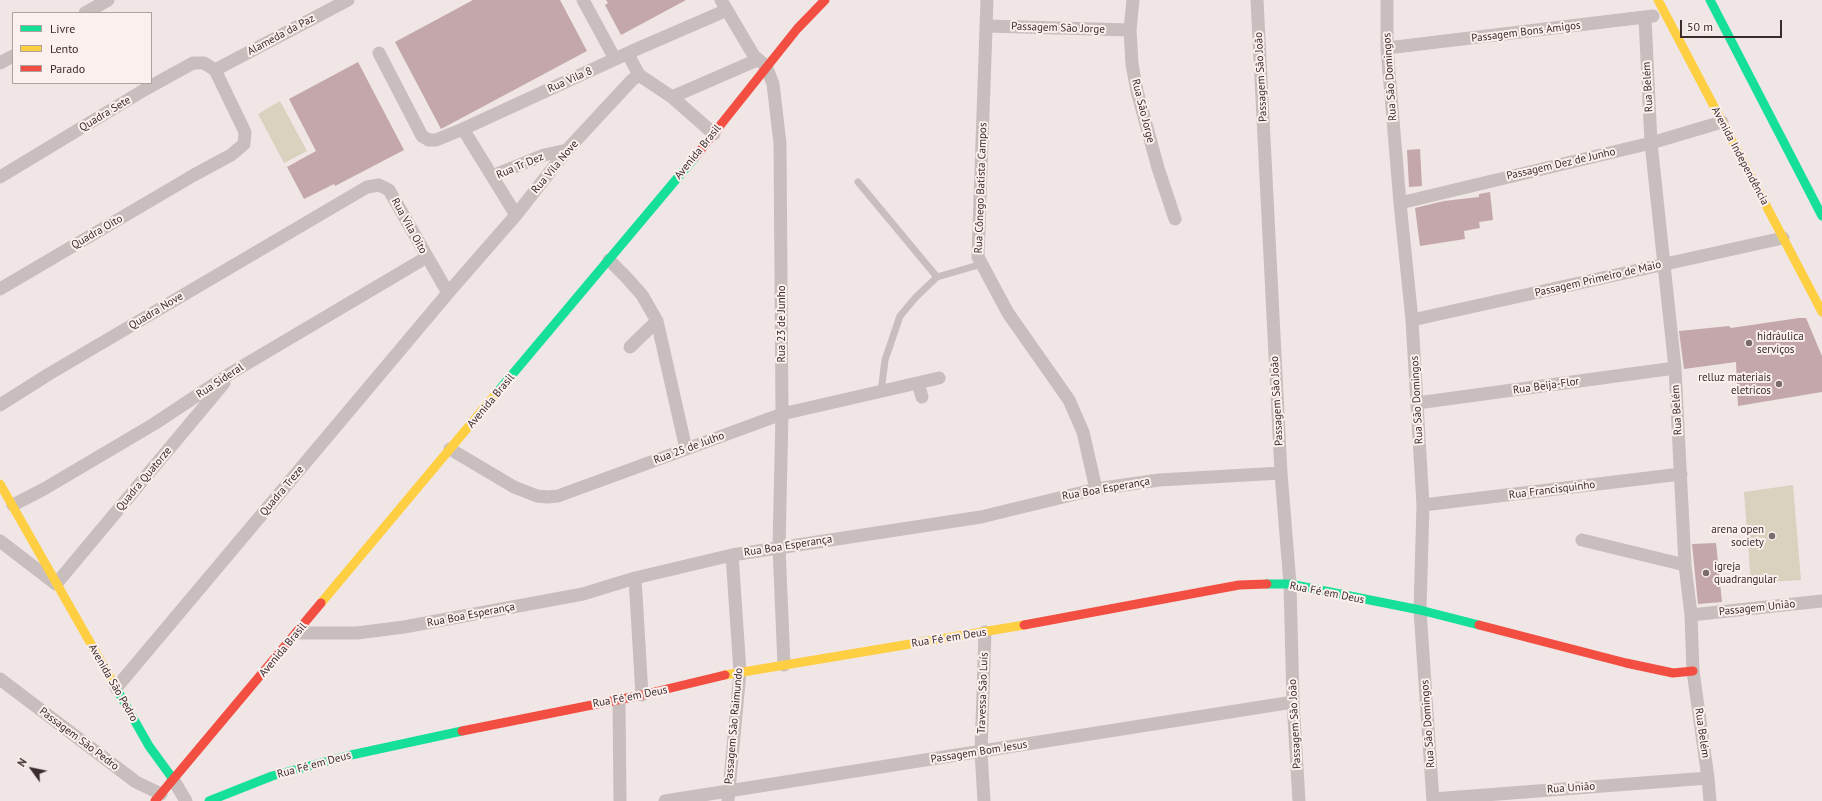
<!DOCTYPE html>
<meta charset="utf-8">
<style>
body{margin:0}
#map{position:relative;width:1822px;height:801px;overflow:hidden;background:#f0e6e5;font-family:"PT Sans",sans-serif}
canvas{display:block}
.legend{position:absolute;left:12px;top:12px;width:140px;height:72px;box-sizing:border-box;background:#fbf0ee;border:1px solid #aea1a1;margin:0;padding:5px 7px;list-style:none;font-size:12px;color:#3b2b2d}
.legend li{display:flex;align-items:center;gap:8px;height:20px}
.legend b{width:20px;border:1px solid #aea1a1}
.north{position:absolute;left:12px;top:749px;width:40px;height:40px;-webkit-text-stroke:3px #fbf0ee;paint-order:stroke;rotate:303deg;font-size:11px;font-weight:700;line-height:16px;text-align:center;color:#3b2b2d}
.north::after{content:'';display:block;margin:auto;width:14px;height:18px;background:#3b2b2d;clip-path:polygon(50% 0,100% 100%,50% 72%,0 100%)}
.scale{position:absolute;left:1680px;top:20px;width:102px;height:18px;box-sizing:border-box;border:2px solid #3b2b2d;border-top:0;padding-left:5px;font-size:12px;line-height:14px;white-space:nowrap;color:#3b2b2d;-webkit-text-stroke:3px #fbf0ee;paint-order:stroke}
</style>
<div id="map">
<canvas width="1822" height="801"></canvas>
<ul class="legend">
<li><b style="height:5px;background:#16e098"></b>Livre</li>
<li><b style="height:5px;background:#ffcf43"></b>Lento</li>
<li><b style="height:5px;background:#f24e42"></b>Parado</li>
</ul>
<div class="north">N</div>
<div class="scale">50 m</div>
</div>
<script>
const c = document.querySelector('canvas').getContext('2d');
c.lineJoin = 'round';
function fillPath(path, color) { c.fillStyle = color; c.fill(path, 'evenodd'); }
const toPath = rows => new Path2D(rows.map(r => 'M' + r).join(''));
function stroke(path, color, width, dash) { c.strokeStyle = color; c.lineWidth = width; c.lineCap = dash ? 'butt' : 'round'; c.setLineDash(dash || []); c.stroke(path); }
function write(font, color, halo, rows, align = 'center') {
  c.font = font + ' "PT Sans",sans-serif'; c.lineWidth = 4; c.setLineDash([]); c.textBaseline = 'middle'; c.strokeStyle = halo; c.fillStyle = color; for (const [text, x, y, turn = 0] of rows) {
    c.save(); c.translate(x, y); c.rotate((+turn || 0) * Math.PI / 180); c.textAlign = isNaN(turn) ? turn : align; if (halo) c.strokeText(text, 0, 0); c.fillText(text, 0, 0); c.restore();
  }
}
fillPath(toPath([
 [280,101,307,151,284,163,258,114],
 [1793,485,1801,580,1751,583,1744,492]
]), '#d8d2bf');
fillPath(toPath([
 [473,0,560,0,587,51,441,129,395,42],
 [606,0,686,0,621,35,605,5,608,3],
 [358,62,404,150,335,186,334,184,304,199,287,167,316,151,289,99],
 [1420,149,1422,186,1409,187,1407,150],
 [1490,192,1493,220,1479,222,1480,228,1464,231,1465,239,1420,246,1415,208,1444,201,1479,197,1479,194],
 [1799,318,1806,318,1822,356,1822,392,1738,406,1736,362,1684,369,1679,331,1729,326,1731,328],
 [1716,543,1722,602,1698,604,1692,544]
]), '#c3a7ab');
stroke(toPath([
 [858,182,937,277,982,264],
 [881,392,885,360,900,316,916,297,937,277]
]), '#c9bebe', 7);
stroke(toPath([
 [583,0,615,59],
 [721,0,754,56,766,66,773,84,780,143,782,414,779,547,784,665],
 [987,0,978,257,1008,313,1069,400,1083,432,1096,489],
 [1133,0,1130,30,1132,64,1137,91,1158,168,1175,219],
 [1257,0,1281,473,1290,584,1293,702,1299,801],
 [1387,0,1387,48,1400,203,1412,320,1423,505,1420,610,1433,801],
 [85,13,108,0],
 [1645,18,1651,143,1675,368,1685,565,1691,615,1693,671,1708,778,1710,801],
 [987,26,1130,30],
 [1387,48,1653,16],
 [379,53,422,136,429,140,436,140,463,129],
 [628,54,639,75],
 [0,63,13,56],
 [215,70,348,0],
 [672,97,714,134],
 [492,176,544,155,567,150],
 [0,177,144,90,193,63,204,63,215,70,245,132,244,144,231,155,194,175,0,289],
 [1400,203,1651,143,1722,122],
 [516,215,463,129,637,49,727,10],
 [609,260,626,277,642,295,657,321,686,449],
 [1412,320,1783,238],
 [630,347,657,321],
 [918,383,922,397],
 [1417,403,1675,368],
 [0,405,49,374,367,187,379,185,389,190,448,293],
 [450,449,514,487,537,496,547,497,558,496,782,414,939,378],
 [13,505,44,489,154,424,231,373,427,257],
 [1423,505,1681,474],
 [1582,540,1685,565],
 [0,541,56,584,224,383],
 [635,578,642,695],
 [1691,615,1822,601],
 [298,633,357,633,404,627,583,594,635,578,732,555,981,517,1096,489,1159,480,1281,473],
 [0,679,136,782,161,794],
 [116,688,448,293,516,215,567,150,632,80,639,75,672,97,757,60],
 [619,699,620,801],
 [173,779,186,801],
 [1433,799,1708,778],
 [665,801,1293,702],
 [728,801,740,672,732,555],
 [984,801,981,752,985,632]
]), '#c9bebe', 13);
stroke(toPath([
 [1710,0,1822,216],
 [495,395,695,157],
 [1267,584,1290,584,1420,610,1479,625],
 [116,688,149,746,173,779],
 [209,801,272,776,351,755,462,731]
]), '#16e098', 9);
stroke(toPath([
 [1658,0,1822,312],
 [0,484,116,688],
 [321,603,495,395],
 [725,675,1024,625]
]), '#ffcf43', 9);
stroke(toPath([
 [695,157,797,29,825,0],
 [1024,625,1239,585,1267,584],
 [1479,625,1626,663,1673,673,1693,671],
 [462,731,642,695,725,675],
 [155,801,321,603]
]), '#f24e42', 9);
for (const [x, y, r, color] of [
 [1749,343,4,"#7a6c6d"],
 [1779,384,4,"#7a6c6d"],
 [1772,536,4,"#7a6c6d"],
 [1706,573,4,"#7a6c6d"]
]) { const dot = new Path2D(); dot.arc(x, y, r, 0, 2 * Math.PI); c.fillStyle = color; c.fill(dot); stroke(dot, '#fbf0ee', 1.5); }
write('11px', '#3b2b2d', '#fbf0ee', [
 ["Passagem São Jorge",1058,28,2],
 ["Passagem Bons Amigos",1526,32,-7],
 ["Alameda da Paz",281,35,-28],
 ["Passagem São João",1261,77,-93],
 ["Rua São Domingos",1390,77,-94],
 ["Rua Vila 8",570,80,-24],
 ["Rua Belém",1648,87,-93],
 ["Rua São Jorge",1143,111,76],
 ["Quadra Sete",105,114,-31],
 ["Avenida Brasil",698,152,-51],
 ["Avenida Independência",1740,156,62],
 ["Passagem Dez de Junho",1561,164,-13],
 ["Rua Tr Dez",520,166,-23],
 ["Rua Vila Nove",555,167,-50],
 ["Rua Cônego Batista Campos",981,188,-88],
 ["Rua Vila Oito",409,226,61],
 ["Quadra Oito",97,232,-30],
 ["Passagem Primeiro de Maio",1598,279,-13],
 ["Quadra Nove",156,311,-31],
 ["Rua 23 de Junho",782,324,-90],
 ["Rua Sideral",220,381,-33],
 ["Rua Beija-Flor",1546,386,-8],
 ["Rua São Domingos",1417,400,-93],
 ["Avenida Brasil",491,401,-50],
 ["Passagem São João",1277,401,-93],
 ["Rua Belém",1677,410,-93],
 ["Rua 25 de Julho",689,448,-20],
 ["Quadra Quatorze",144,479,-50],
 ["Rua Boa Esperança",1106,489,-10],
 ["Rua Francisquinho",1552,490,-7],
 ["Quadra Treze",282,491,-50],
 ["Rua Boa Esperança",788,546,-9],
 ["Rua Fé em Deus",1327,593,11],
 ["Passagem União",1757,608,-6],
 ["Rua Boa Esperança",471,615,-11],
 ["Rua Fé em Deus",949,638,-9],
 ["Avenida Brasil",283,650,-50],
 ["Avenida São Pedro",113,683,60],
 ["Travessa São Luís",983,693,-88],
 ["Rua Fé em Deus",630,697,-11],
 ["Passagem São João",1295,724,-93],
 ["Rua São Domingos",1428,724,-94],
 ["Passagem São Raimundo",734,726,-85],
 ["Rua Belém",1702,733,82],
 ["Passagem São Pedro",79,739,37],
 ["Passagem Bom Jesus",979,752,-9],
 ["Rua Fé em Deus",314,765,-15],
 ["Rua União",1571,788,-4]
]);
write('11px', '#3b2b2d', '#fbf0ee', [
 ["hidráulica",1757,337],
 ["serviços",1757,350],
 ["relluz materiais",1771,378,"right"],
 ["eletricos",1771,391,"right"],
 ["arena open",1764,530,"right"],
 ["society",1764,543,"right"],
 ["igreja",1714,567],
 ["quadrangular",1714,580]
], 'left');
</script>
